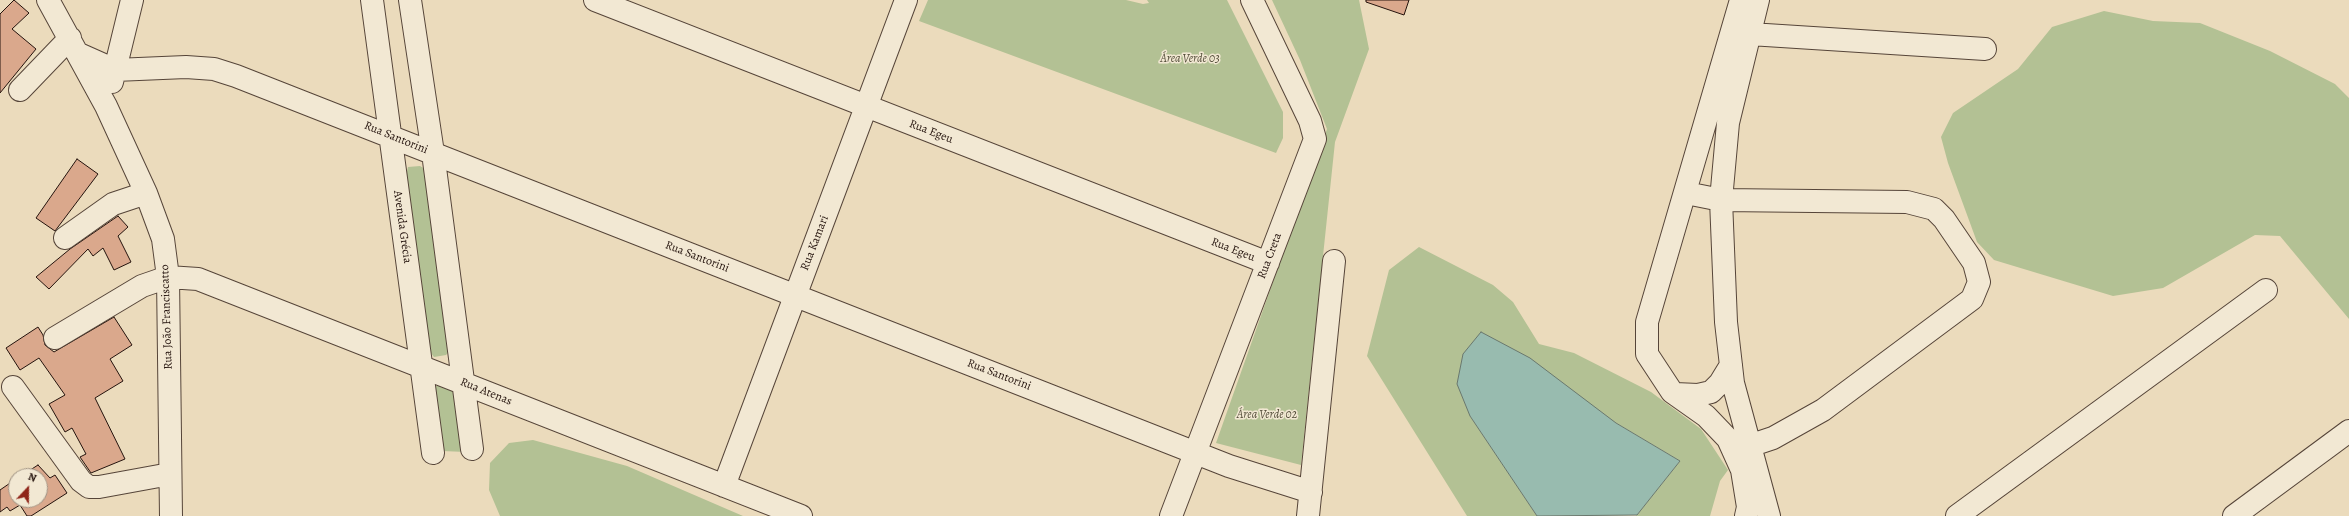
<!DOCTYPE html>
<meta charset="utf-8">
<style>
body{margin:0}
#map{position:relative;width:2349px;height:516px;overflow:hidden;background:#ebdbbc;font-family:Alegreya,serif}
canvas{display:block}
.north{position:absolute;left:8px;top:468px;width:40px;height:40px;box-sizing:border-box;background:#f2e8d3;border:1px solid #a09384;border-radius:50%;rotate:22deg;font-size:11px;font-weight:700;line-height:16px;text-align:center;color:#24130d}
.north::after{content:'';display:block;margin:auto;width:14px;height:18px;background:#8f2418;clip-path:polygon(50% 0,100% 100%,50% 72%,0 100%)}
</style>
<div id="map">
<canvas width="2349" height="516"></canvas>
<div class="north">N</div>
</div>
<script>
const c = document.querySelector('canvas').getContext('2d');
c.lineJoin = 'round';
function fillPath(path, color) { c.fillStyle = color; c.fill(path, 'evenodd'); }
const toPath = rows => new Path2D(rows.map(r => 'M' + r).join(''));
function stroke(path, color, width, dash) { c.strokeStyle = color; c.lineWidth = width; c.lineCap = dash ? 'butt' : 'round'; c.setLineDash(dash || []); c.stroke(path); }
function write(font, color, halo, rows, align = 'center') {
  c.font = font + ' Alegreya,serif'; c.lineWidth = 3; c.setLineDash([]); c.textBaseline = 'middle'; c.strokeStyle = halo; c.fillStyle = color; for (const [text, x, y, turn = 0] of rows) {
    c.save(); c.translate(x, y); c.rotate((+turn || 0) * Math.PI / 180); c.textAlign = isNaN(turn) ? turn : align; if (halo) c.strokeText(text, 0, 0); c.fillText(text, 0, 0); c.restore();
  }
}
fillPath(toPath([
 [928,0,1126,0,1143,4,1149,3,1147,0,1227,0,1283,112,1283,138,1276,153,919,21],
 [1272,0,1359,0,1369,49,1335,142,1301,465,1216,443,1327,129,1300,60],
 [2104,11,2153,21,2200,23,2270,51,2335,84,2349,98,2349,319,2280,236,2255,235,2163,288,2113,296,1994,260,1977,242,1948,163,1941,137,1953,113,2018,69,2052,27],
 [420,166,425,169,452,348,446,355,434,357,430,352,405,179,408,167],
 [1419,247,1493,285,1513,302,1539,344,1574,353,1651,392,1701,429,1728,470,1720,481,1710,516,1636,516,1680,461,1616,423,1470,416,1537,516,1467,516,1367,356,1389,270],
 [450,385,455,390,466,452,442,451,431,394,436,386],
 [533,440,627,466,743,516,500,516,489,490,490,463,509,443]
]), '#b3c194');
const water = toPath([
 [1481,332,1530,358,1616,423,1680,461,1637,515,1537,516,1470,416,1457,384,1463,354,1481,332]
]);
fillPath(water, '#98bbaf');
stroke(water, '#6a786e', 1);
const building = toPath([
 [14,0,29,13,12,29,36,49,0,93,0,14,14,0],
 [1366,0,1409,0,1404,15,1366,2,1366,0],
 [77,159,98,174,55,231,36,218,77,159],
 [118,216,128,227,118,236,131,262,114,270,103,248,93,256,88,249,49,289,36,277,70,249,118,216],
 [114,317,132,345,110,359,123,381,95,398,125,459,91,473,80,457,86,454,72,428,65,432,49,404,65,395,39,358,20,370,6,348,38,327,43,335,45,345,54,352,114,317],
 [38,465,50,478,55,475,67,493,31,516,27,516,20,505,10,511,7,507,0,512,0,490,16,479,16,500,40,500,40,476,21,476,38,465]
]);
fillPath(building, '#daa88c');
stroke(building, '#24130d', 1);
const minor = toPath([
 [48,0,106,106,146,193,163,239,168,277,171,516],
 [372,0,433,453],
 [410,0,433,153,472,449],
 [595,0,1268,263],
 [1741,0,1647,322,1647,354,1672,392,1706,416,1728,439,1742,470,1748,507,1746,516],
 [1758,0,1728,123,1721,200,1726,322,1733,383,1769,516],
 [1750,34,1985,49],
 [79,54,115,70,186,67,214,69,236,76,1229,466,1311,492],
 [112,82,132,0],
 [20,90,70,38],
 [1686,193,1721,200,1907,202,1934,209,1944,219,1974,263,1979,282,1972,299,1823,410,1773,438,1749,446],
 [65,238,113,204,146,193],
 [55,338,142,286,168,277,198,279,801,516],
 [13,387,81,481,89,487,99,487,170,474],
 [1675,394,1698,395,1711,392,1720,383,1731,365],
 [724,486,906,0],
 [1171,516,1315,139,1310,121,1252,0],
 [1308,516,1334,261],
 [1957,516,2266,290],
 [2234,516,2349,431]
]);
stroke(minor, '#564539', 24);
stroke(minor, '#f2e8d3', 22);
write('italic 12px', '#56503c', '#f2e8d3', [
 ["Área Verde 03",1190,59],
 ["Área Verde 02",1267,415]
]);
write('12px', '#24130d', '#f2e8d3', [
 ["Rua Egeu",931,132,21],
 ["Rua Santorini",396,138,22],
 ["Avenida Grécia",402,227,82],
 ["Rua Kamari",815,243,-69],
 ["Rua Egeu",1233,250,21],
 ["Rua Creta",1270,256,-69],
 ["Rua Santorini",697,257,21],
 ["Rua João Franciscatto",167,317,-92],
 ["Rua Santorini",999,375,21],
 ["Rua Atenas",486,392,22]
]);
</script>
